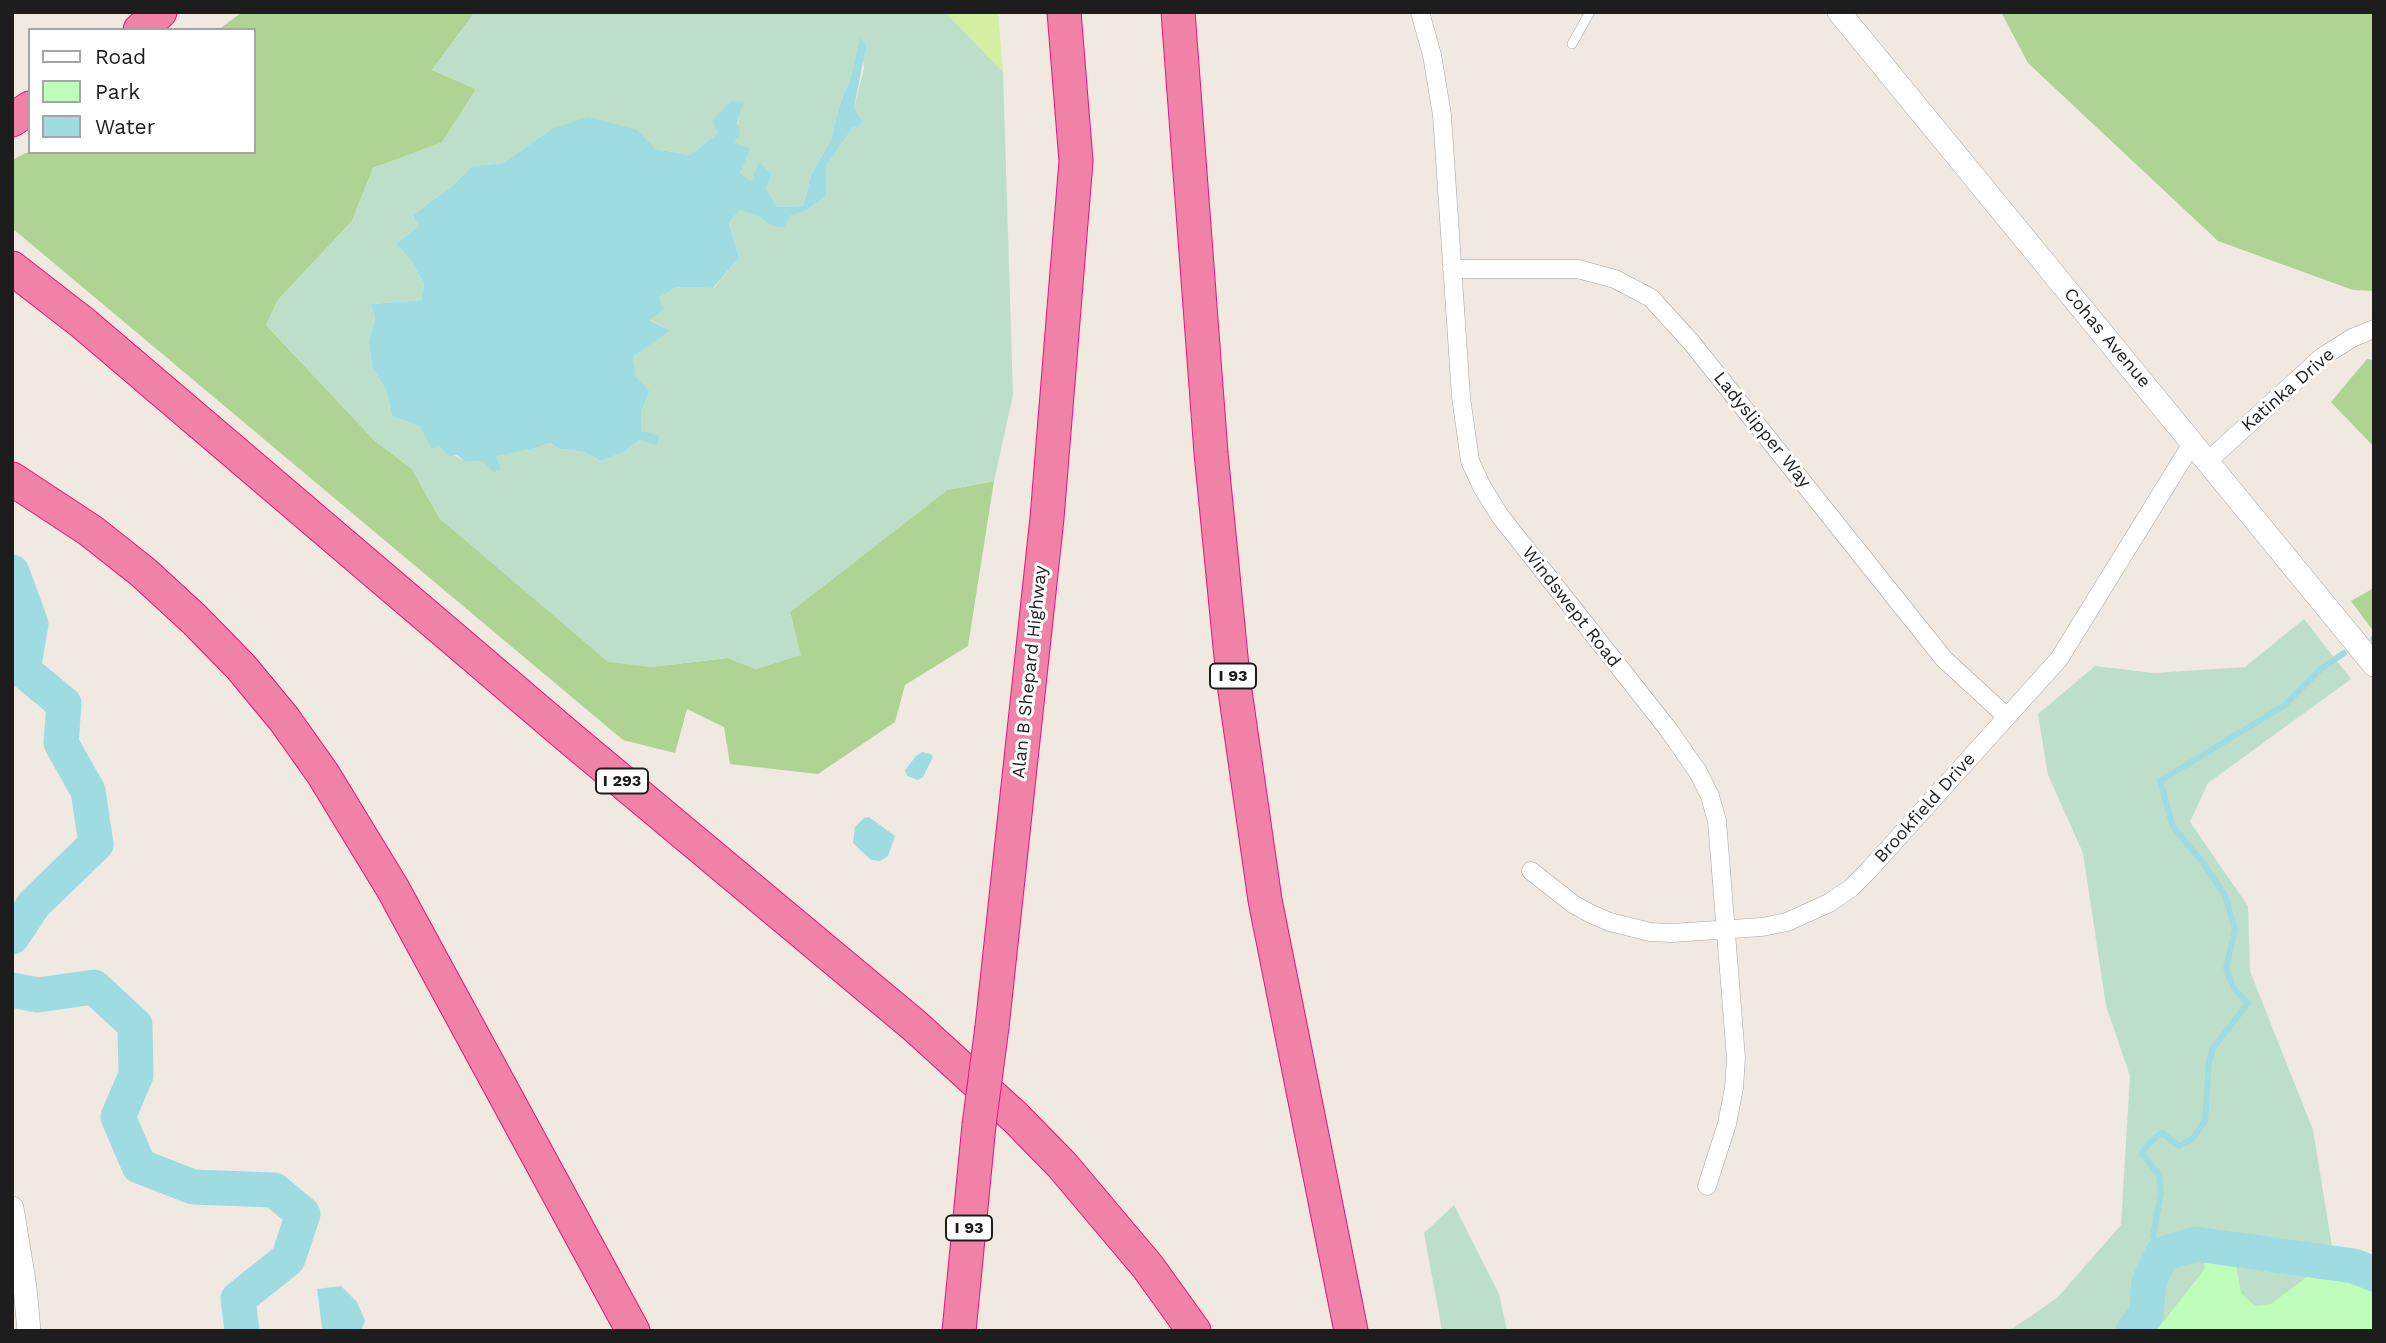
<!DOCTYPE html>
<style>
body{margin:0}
#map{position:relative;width:2386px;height:1343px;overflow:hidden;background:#efe9e2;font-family:"Work Sans",sans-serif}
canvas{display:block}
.frame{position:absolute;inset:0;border:14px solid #1d1d1d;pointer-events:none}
.legend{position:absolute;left:28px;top:28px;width:228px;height:126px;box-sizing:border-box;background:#fff;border:2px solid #a5a5a5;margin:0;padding:9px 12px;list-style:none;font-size:21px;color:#1d1d1d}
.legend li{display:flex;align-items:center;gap:14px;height:35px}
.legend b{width:35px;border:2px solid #a5a5a5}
</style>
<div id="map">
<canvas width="2386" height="1343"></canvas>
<div class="frame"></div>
<ul class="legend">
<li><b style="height:9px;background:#fff"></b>Road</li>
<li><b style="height:19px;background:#befeba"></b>Park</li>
<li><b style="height:19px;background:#9edce2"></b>Water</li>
</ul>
</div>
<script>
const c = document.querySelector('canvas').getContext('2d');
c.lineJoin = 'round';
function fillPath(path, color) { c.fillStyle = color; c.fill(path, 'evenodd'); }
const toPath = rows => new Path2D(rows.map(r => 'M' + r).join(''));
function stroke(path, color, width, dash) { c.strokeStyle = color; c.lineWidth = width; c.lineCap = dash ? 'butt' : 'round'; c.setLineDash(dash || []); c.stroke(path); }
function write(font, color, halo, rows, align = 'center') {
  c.font = font + ' "Work Sans",sans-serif'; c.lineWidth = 6; c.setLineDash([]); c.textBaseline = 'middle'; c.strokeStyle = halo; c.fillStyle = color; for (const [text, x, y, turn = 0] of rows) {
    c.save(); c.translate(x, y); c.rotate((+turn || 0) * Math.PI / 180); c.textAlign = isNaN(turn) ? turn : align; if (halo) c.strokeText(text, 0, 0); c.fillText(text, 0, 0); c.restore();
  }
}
fillPath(toPath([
 [945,12,998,12,1003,72]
]), '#d3efa2');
fillPath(toPath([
 [242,12,475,12,432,70,476,89,442,143,373,168,352,221,278,300,266,325,375,441,412,469,440,519,650,667,728,658,756,669,800,655,790,612,947,490,994,481,968,646,905,685,895,722,818,774,730,764,724,727,687,709,675,753,623,740,12,228,12,160,30,151,254,152,254,30,218,30],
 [2001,12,2374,12,2374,291,2353,290,2218,241,2028,63],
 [2367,359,2374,360,2374,447,2331,402],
 [2374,588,2374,632,2351,601]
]), '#afd392');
fillPath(toPath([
 [475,12,945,12,1003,72,1013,395,994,481,947,490,790,612,801,655,756,669,728,658,650,667,608,662,440,519,412,469,375,441,266,325,278,300,352,221,373,168,442,142,476,89,432,70],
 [860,38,864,68,854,108,853,127,827,165,826,196,805,211,790,216,772,226,756,215,739,209,729,223,739,258,714,288,674,287,659,298,650,319,669,331,633,355,634,376,650,391,641,412,640,440,621,453,601,461,584,452,560,449,550,443,535,448,505,452,483,461,465,462,438,445,420,427,392,416,386,390,372,367,369,342,375,318,371,304,423,300,424,284,413,263,396,244,418,226,413,215,452,186,473,166,503,163,551,129,638,130,656,149,690,155,718,133,743,102,733,142,740,173,751,181,759,163,766,188,777,207,803,206,811,175,831,140,838,110,851,76],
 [2304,619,2351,679,2208,783,2190,822,2248,906,2250,971,2313,1130,2332,1246,2374,1256,2374,1318,2295,1331,2009,1331,2057,1298,2121,1225,2130,1076,2106,1006,2083,853,2048,775,2038,714,2095,666,2154,673,2245,667],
 [1454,1205,1499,1294,1507,1331,1442,1331,1424,1233]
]), '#bddfca');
fillPath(toPath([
 [2205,1247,2234,1252,2241,1293,2255,1306,2271,1304,2308,1276,2333,1270,2374,1283,2374,1331,2156,1331,2204,1270]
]), '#befeba');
fillPath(toPath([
 [860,37,866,46,854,108,862,121,858,128,853,127,827,165,826,196,805,211,790,216,784,227,772,226,756,215,739,210,729,223,739,258,713,288,675,287,659,298,663,309,650,320,670,331,633,356,635,376,650,391,641,412,641,431,659,436,656,445,640,440,621,453,601,461,584,452,560,449,550,443,535,448,496,456,501,470,493,472,483,461,465,462,457,455,449,456,438,445,432,449,420,427,392,416,386,390,372,367,369,342,375,318,371,304,422,300,424,284,413,263,396,244,418,226,413,215,452,186,473,166,503,163,551,129,588,117,638,130,656,149,690,155,718,133,712,120,731,101,744,102,737,123,740,134,734,142,750,149,740,173,751,181,759,162,771,174,766,188,777,207,803,206,811,175,831,140,838,110,851,76],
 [922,752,931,754,933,757,923,777,918,780,907,776,905,770,916,756],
 [869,817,895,836,888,856,880,861,871,860,853,843,855,827,864,818],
 [341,1286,357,1302,365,1321,361,1331,325,1331,322,1328,317,1289]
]), '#9edce2');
stroke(toPath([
 [2373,639,2374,638],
 [2162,1254,2153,1236,2161,1193,2159,1175,2142,1154,2149,1143,2162,1133,2179,1146,2192,1139,2205,1121,2209,1062,2213,1048,2248,1003,2234,989,2226,968,2235,930,2225,895,2201,860,2173,827,2160,781,2285,705,2321,669,2344,653]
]), '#9edce2', 6);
stroke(toPath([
 [12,572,31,624,23,670,64,704,61,743,88,791,96,844,34,904,12,937],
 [12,990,38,995,94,987,135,1025,136,1075,118,1117,139,1166,193,1187,274,1190,303,1214,288,1259,238,1299,242,1331],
 [2133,1331,2146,1314,2149,1282,2162,1254,2196,1244,2354,1266,2374,1274]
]), '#9edce2', 35);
const service = toPath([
 [1572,44,1590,12]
]);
const minor = toPath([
 [1420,12,1432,55,1442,115,1461,397,1470,461,1482,487,1500,516,1668,729,1698,772,1710,796,1717,821,1736,1058,1734,1088,1727,1124,1707,1186],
 [1452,269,1578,269,1615,279,1651,298,1691,342,1944,659,2007,717],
 [2208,461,2322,357,2352,338,2374,329],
 [1531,871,1573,904,1591,914,1610,922,1650,932,1672,933,1762,927,1787,922,1829,903,1851,888,1869,870,2059,659,2193,442]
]);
const tertiary = toPath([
 [1839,12,2374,665],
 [12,1208,25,1287,29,1331]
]);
const motorway = toPath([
 [1178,12,1211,453,1233,677,1265,900,1351,1331],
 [140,30,160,12],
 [12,120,30,108],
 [12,268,83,323,570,738,915,1026,1015,1117,1062,1165,1148,1267,1194,1331],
 [12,479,91,531,144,573,194,619,241,667,284,719,323,774,393,889,633,1331],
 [992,1027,1047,518,1076,161,1064,12],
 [959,1331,979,1125]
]);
stroke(service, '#a4a4a4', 10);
stroke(minor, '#a4a4a4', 19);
stroke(tertiary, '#a4a4a4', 24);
stroke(motorway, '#e9137c', 35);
stroke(service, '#fff', 9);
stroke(minor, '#fff', 18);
stroke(tertiary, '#fff', 23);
stroke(motorway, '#ef82a6', 33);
const motorwayBridge = toPath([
 [979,1125,992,1027]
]);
stroke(motorwayBridge, '#e9137c', 35, []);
stroke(motorwayBridge, '#ef82a6', 33);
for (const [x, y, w] of [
 [1233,676,46],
 [622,781,52],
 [969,1228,46]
]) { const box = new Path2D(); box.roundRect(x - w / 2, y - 12.5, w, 25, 5); c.fillStyle = '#fff'; c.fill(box); stroke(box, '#1d1d1d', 2); }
write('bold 16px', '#1d1d1d', null, [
 ["I 93",1233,676],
 ["I 293",622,781],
 ["I 93",969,1228]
]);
write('18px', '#1d1d1d', '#fff', [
 ["Cohas Avenue",2107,338,50],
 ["Katinka Drive",2288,390,-41],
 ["Ladyslipper Way",1762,430,51],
 ["Windswept Road",1571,607,52],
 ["Alan B Shepard Highway",1030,672,-84],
 ["Brookfield Drive",1925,808,-48]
]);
</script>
